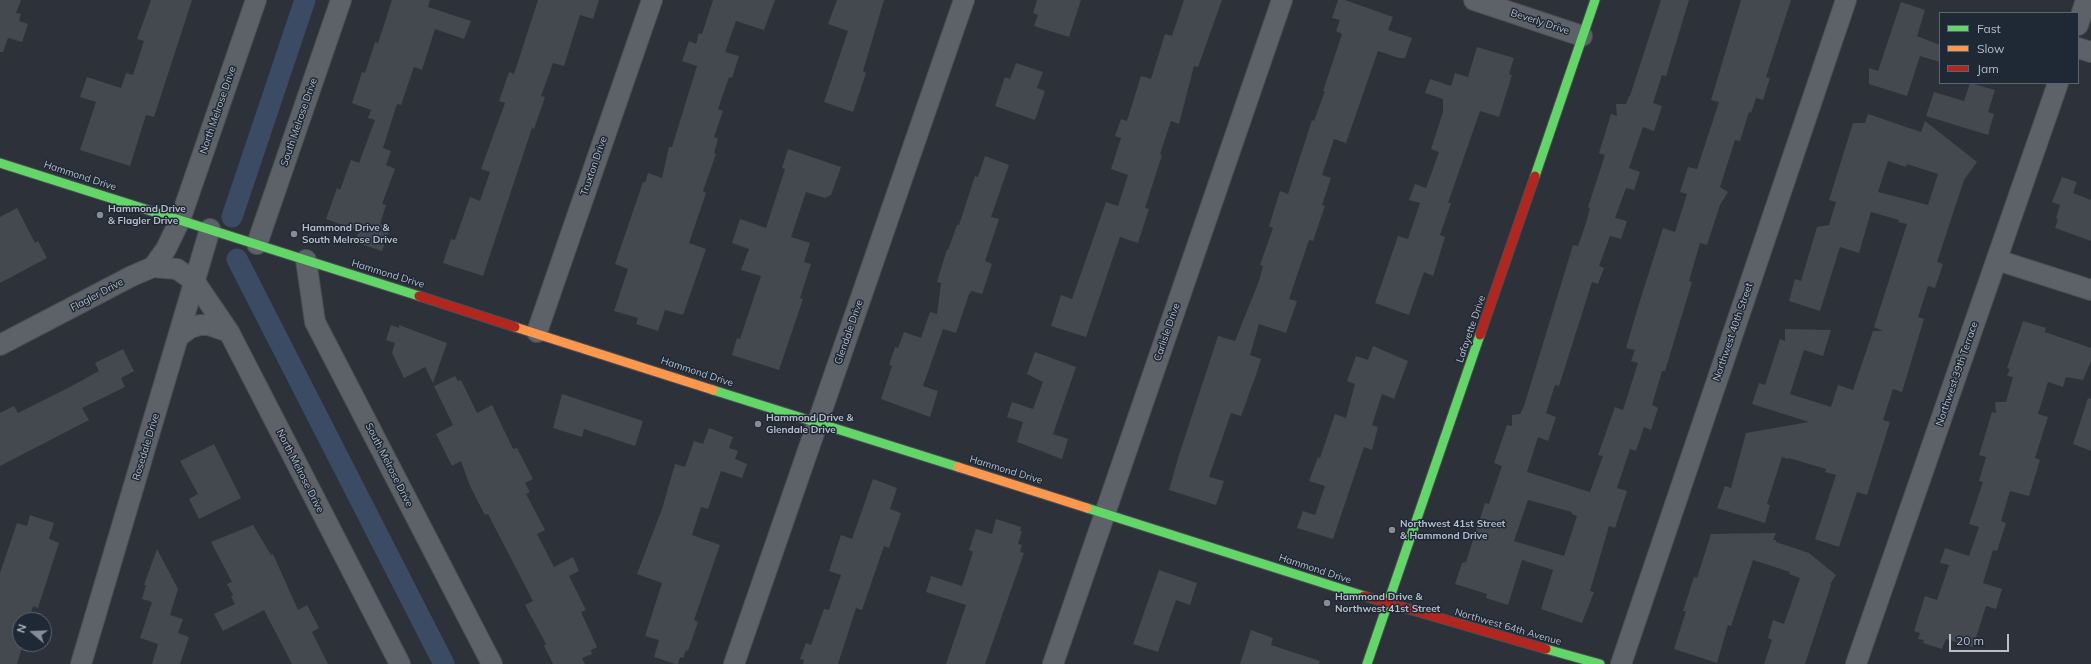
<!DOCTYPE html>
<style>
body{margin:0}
#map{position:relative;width:2091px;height:664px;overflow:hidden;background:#2d323a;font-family:Mulish,sans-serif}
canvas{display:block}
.legend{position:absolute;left:1939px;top:12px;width:140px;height:72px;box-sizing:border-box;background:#1f2835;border:1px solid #5c6471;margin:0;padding:5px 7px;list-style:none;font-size:12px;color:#b7beca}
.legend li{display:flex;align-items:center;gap:8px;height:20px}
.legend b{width:20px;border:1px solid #5c6471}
.north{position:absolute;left:12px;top:612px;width:40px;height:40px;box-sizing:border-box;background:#1f2835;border:1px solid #5c6471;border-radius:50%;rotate:289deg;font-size:11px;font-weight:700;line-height:16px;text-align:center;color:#b7beca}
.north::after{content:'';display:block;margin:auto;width:14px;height:18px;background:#878d98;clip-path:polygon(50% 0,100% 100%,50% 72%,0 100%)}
.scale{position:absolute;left:1949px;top:634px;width:60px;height:18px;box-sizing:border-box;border:2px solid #b7beca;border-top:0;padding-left:5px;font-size:12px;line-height:14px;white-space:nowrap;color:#b7beca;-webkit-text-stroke:3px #1f2835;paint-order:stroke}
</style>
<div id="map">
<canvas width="2091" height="664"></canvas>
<ul class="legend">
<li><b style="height:5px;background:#63d668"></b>Fast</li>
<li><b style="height:5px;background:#ff974d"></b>Slow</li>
<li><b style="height:5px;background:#b3261e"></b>Jam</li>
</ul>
<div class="north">N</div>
<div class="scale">20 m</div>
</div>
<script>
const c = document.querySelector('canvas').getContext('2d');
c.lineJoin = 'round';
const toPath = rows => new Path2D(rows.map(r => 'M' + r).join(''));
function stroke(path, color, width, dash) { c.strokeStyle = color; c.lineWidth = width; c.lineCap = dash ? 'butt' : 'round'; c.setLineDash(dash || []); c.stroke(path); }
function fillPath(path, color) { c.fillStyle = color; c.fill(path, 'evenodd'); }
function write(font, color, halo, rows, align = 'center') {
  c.font = font + ' Mulish,sans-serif'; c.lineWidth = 3; c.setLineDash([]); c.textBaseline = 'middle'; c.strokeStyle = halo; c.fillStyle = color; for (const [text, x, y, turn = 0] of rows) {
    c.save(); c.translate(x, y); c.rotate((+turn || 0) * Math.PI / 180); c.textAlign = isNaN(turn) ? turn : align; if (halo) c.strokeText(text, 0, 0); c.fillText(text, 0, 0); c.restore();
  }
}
stroke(toPath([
 [232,217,305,0],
 [237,259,444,664]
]), '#3c4b64', 21);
fillPath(toPath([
 [0,0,21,0,16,13,21,14,19,21,28,24,22,42,8,38,3,52,0,52],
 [151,0,192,0,154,117,146,115,130,166,80,150,96,102,80,97,87,77,121,88,126,73,133,75,144,41,137,39],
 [392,0,430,0,428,7,471,21,464,39,435,29,422,70,414,67,401,105,397,104,383,148,391,151,386,165,395,169,382,204,386,205,380,224,390,228,382,251,355,242,359,231,326,219,337,188,340,190,351,160,359,163,375,120,368,118,371,110,352,103,362,72,365,73,375,42,378,43],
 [538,0,599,0,593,19,580,15,564,66,553,63,541,96,545,97,534,129,532,128,483,276,443,263,451,239,455,240,470,197,480,201,490,172,481,169,505,103,499,101,509,72,514,74],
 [713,0,775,0,764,30,736,21,725,52,739,56,732,78,729,77,718,109,723,111,714,137,718,139,714,153,716,154,703,191,706,193,689,243,706,249,683,315,665,310,658,331,636,324,638,318,614,311,628,269,615,264,643,182,645,183,648,173,662,178,669,147,672,147,697,66,682,61,689,41,696,44,699,33,702,34],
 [837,0,884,0,863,71,866,73,853,112,824,102,848,31,828,24],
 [1037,0,1081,0,1069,37,1034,26,1038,15,1033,13],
 [1184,0,1222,0,1198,67,1194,66,1179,124,1171,121,1160,154,1162,155,1145,208,1149,209,1138,243,1120,237,1086,337,1051,326,1061,295,1072,299,1106,202,1118,206,1128,175,1111,169,1121,138,1115,136,1121,119,1127,121,1141,76,1151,79,1165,34,1172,36],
 [1338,0,1345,0,1393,17,1388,30,1412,38,1405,58,1399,58,1378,51,1346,143,1334,139,1322,175,1331,178,1322,205,1325,206,1313,241,1309,240,1289,299,1297,301,1286,333,1259,324,1250,355,1261,359,1256,375,1241,416,1231,413,1209,477,1224,481,1216,505,1169,490,1179,455,1218,336,1235,341,1259,281,1263,266,1260,265,1273,228,1269,226,1280,191,1288,194,1312,120,1314,121,1325,91,1323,91,1342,34,1336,31,1340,20,1332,18],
 [1661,0,1689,0,1666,76,1662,75,1653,103,1662,106,1654,131,1643,127,1629,168,1640,172,1634,190,1626,188,1615,218,1627,221,1621,239,1610,236,1599,266,1604,268,1598,284,1592,282,1559,386,1555,385,1546,413,1556,417,1548,441,1538,437,1527,472,1590,492,1603,456,1598,455,1615,407,1623,410,1638,363,1631,361,1635,350,1626,348,1638,307,1663,228,1675,232,1687,194,1680,192,1688,167,1697,169,1719,102,1711,100,1741,0,1791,0,1766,77,1770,78,1763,100,1756,98,1751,113,1749,112,1740,141,1735,140,1720,187,1728,192,1720,205,1707,245,1700,243,1689,281,1692,282,1665,371,1662,371,1652,405,1658,408,1651,430,1644,427,1636,451,1630,449,1617,488,1627,491,1615,528,1609,526,1590,591,1594,592,1582,623,1541,609,1553,570,1522,560,1508,605,1486,598,1487,594,1455,584,1462,563,1466,562,1485,503,1489,504,1502,466,1494,463,1507,425,1512,426,1512,415,1520,414,1524,406,1573,245,1578,246,1586,223,1590,208,1588,207,1605,155,1599,153,1611,114,1617,116,1616,104,1626,104,1629,96,1630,96],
 [1528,500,1572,512,1572,514,1577,516,1564,556,1514,541],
 [1901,2,1925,10,1917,36,1940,45,1940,62,1920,56,1907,96,1869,84,1869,68,1878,71],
 [1477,47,1514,58,1509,74,1512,75,1499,117,1480,111,1448,203,1451,203,1440,235,1445,237,1433,276,1424,272,1409,315,1375,303,1398,236,1408,239,1420,203,1409,200,1415,184,1426,188,1439,152,1431,149,1443,112,1443,99,1425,93,1430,79,1451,86,1455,73,1468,77],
 [1016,63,1043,72,1037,88,1045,91,1035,120,995,106,1005,77,1010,79],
 [1970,83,1995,90,1988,112,1994,114,1988,135,1926,116,1934,92,1964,101],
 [1868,114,1921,132,1925,121,1977,162,1964,180,1937,262,1943,264,1935,288,1928,286,1918,317,1924,319,1902,392,1893,389,1883,420,1890,422,1867,495,1857,492,1839,547,1815,539,1836,475,1825,472,1826,469,1789,458,1788,459,1782,457,1767,504,1770,505,1765,523,1717,508,1725,486,1731,488,1746,433,1809,422,1752,404,1759,383,1765,385,1780,339,1785,341,1785,329,1831,330,1823,356,1804,350,1790,394,1831,407,1838,385,1853,390,1873,331,1883,331,1874,327,1907,224,1898,222,1899,220,1871,212,1859,253,1840,247,1820,311,1789,301,1795,279,1801,281,1817,227,1829,225,1836,202,1829,200,1853,123,1865,123],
 [1888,161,1906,167,1907,164,1938,174,1928,205,1878,192],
 [788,149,841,167,831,195,825,198,806,192,791,237,810,243,804,262,811,264,800,298,803,299,779,370,732,355,737,338,740,339,761,276,741,270,749,249,732,243,740,219,766,228,785,169,782,168],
 [985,156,1009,165,991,217,999,219,985,261,992,264,982,294,972,291,969,294,956,333,943,329,923,386,938,391,930,417,881,399,892,366,889,365,895,347,898,348,904,332,921,338,930,312,937,314,941,283,937,282,947,249,948,250,957,225,959,225,975,176,978,177],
 [2062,177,2077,182,2073,193,2091,200,2091,241,2055,228,2058,219,2056,218,2060,205,2052,202],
 [17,208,35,243,38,241,47,258,0,283,0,217],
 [2023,321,2046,328,2045,332,2091,348,2091,361,2083,380,2066,377,2063,387,2048,382,2038,414,2048,417,2035,458,2040,460,2029,496,2010,491,2001,521,2006,523,1997,551,1993,550,1983,583,2002,589,1996,609,1986,606,1973,647,1946,639,1942,649,1923,643,1924,640,1918,639,1920,633,1914,631,1925,596,1937,600,1949,565,1940,563,1945,548,1969,556,1979,527,1969,524,1983,482,1979,481,1986,457,1979,455,1992,412,1996,413,1995,402,2006,402,2013,377,2007,376,2010,369,2007,368],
 [391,325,399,328,399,325,447,343,433,383,425,367,404,378,392,353,395,343,386,340],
 [1373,346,1408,361,1394,399,1382,394,1372,425,1378,427,1372,450,1364,447,1333,539,1297,528,1303,511,1315,515,1325,486,1309,481,1318,457,1320,458,1335,414,1346,418,1355,384,1347,381,1356,356,1368,360],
 [123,349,134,371,121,378,125,387,82,408,89,420,0,466,0,413,14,406,18,413,68,388,99,371,95,363],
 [1035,352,1076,367,1053,434,1068,439,1062,459,1017,442,1023,422,1007,417,1012,402,1033,409,1043,382,1027,374],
 [455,376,458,381,461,380,477,413,492,405,513,449,517,448,533,479,525,483,530,492,526,494,545,530,537,534,554,567,573,557,579,571,569,576,586,610,581,612,597,647,591,650,592,654,582,658,585,664,553,664,544,646,546,644,525,605,533,601,488,514,485,515,470,486,461,461,452,466,436,434,453,425,434,386],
 [562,394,643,421,635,446,584,429,582,437,553,428],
 [2088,398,2091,399,2091,451,2073,444],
 [709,428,733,437,729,448,738,451,735,459,747,464,742,478,721,471,708,509,701,507,692,535,720,545,694,620,698,622,688,651,686,650,683,658,680,657,678,664,675,664,654,657,659,640,645,636,662,583,637,574,662,509,675,464,685,467,694,441,703,444],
 [214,444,241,498,199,519,189,499,198,494,180,461],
 [873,479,897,488,890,509,901,513,889,548,884,546,862,610,856,608,838,664,803,664,804,660,800,659,806,643,811,645,824,609,829,610,841,575,829,571,841,535,852,539],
 [30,515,54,523,49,539,59,543,38,608,33,606,29,620,20,620,20,644,23,644,17,664,0,664,0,573,17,523,27,526],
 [996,519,1021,527,1020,531,1022,531,1018,544,1022,545,1020,552,1024,553,985,664,946,664,966,605,926,592,931,576,962,586,973,552,969,550,976,529,992,534],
 [253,525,271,555,273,554,298,610,307,605,319,628,312,632,328,664,292,664,264,610,223,631,214,614,235,604,231,596,233,595,227,584,232,582,211,542],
 [1776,533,1773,540,1776,540,1776,542,1809,553,1836,575,1830,584,1831,585,1805,664,1764,664,1772,640,1768,638,1773,620,1784,624,1800,578,1789,574,1790,572,1753,560,1731,626,1728,625,1717,663,1674,649,1686,611,1683,611,1694,577,1697,578,1711,534],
 [157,549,178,589,170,615,183,619,178,633,189,637,180,664,152,664,158,644,140,638,152,602,142,599,146,585,144,585],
 [1159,570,1197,583,1190,605,1176,600,1158,652,1133,644],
 [1251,630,1273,638,1271,645,1320,661,1319,664,1240,664]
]), '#44484f');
const street = toPath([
 [1474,0,1582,36],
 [2078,25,2086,0],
 [2078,48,2091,52],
 [257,244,341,0],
 [306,260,315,322,492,664],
 [1997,260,2091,290],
 [153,267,166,249,180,220,256,0],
 [537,332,652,0],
 [178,337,190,328,200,325,209,325,229,332],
 [0,345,132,276,153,267,177,269,195,282,229,332,400,664],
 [81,664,210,229],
 [734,664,964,0],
 [1053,664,1282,0],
 [1621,664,1846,0],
 [1856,664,2058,83]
]);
const fast = toPath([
 [0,163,419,296],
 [1535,176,1595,0],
 [713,390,958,467],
 [1087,508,1364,596],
 [1546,649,1600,664],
 [1367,664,1480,335]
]);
const slow = toPath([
 [515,327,713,390],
 [958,467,1087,508]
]);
const jam = toPath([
 [419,296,515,327],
 [1480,335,1535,176],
 [1364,596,1546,649]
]);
stroke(street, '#4a4e54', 22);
stroke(fast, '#4a4e54', 11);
stroke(slow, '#4a4e54', 11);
stroke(jam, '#4a4e54', 11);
stroke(street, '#5d6168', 20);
stroke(fast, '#63d668', 9);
stroke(slow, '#ff974d', 9);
stroke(jam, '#b3261e', 9);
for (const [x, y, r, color] of [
 [100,215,4,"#878d98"],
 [294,234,4,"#878d98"],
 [758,424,4,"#878d98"],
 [1392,530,4,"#878d98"],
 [1327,603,4,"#878d98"]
]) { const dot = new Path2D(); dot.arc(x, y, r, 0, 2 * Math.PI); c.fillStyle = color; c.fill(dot); stroke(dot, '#1f2835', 1.5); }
write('10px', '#b7beca', '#1f2835', [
 ["Beverly Drive",1540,22,18],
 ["North Melrose Drive",218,110,-71],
 ["South Melrose Drive",299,122,-71],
 ["Truxton Drive",594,166,-71],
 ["Hammond Drive",80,176,18],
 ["Hammond Drive",388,274,17],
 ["Flagler Drive",97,295,-28],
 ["Lafayette Drive",1471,329,-71],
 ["Glendale Drive",849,332,-71],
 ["Carlisle Drive",1167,332,-71],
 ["Northwest 40th Street",1733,332,-71],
 ["Hammond Drive",697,372,18],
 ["Northwest 39th Terrace",1957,374,-71],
 ["Rosedale Drive",146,447,-73],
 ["South Melrose Drive",389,465,63],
 ["Hammond Drive",1006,470,17],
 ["North Melrose Drive",300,471,63],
 ["Hammond Drive",1315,569,18],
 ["Northwest 64th Avenue",1508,627,16]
]);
write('bold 10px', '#b7beca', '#1f2835', [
 ["Hammond Drive",108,209],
 ["& Flagler Drive",108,221],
 ["Hammond Drive &",302,228],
 ["South Melrose Drive",302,240],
 ["Hammond Drive &",766,418],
 ["Glendale Drive",766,430],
 ["Northwest 41st Street",1400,524],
 ["& Hammond Drive",1400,536],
 ["Hammond Drive &",1335,597],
 ["Northwest 41st Street",1335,609]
], 'left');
</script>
